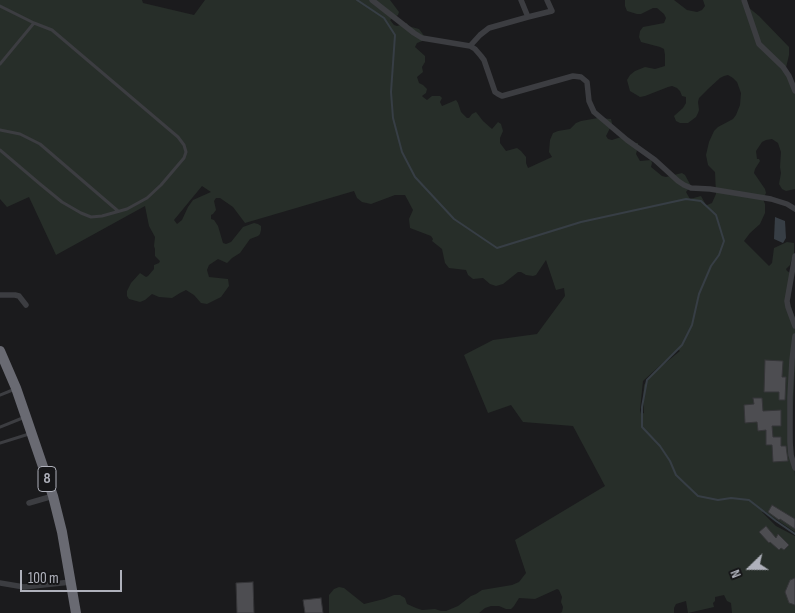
<!DOCTYPE html>
<style>
body{margin:0}
#map{position:relative;width:795px;height:613px;overflow:hidden;background:#1b1b1d;font-family:"Sofia Sans Condensed",sans-serif}
canvas{display:block}
.north{position:absolute;left:725px;top:543px;width:50px;height:50px;-webkit-text-stroke:4px #161618;paint-order:stroke;rotate:248deg;font-size:14px;font-weight:700;line-height:20px;text-align:center;color:#afb1bb}
.north::after{content:'';display:block;margin:auto;width:18px;height:22px;background:#afb1bb;clip-path:polygon(50% 0,100% 100%,50% 72%,0 100%)}
.scale{position:absolute;left:20px;top:570px;width:102px;height:22px;box-sizing:border-box;border:2px solid #afb1bb;border-top:0;padding-left:6px;font-size:15px;line-height:18px;white-space:nowrap;color:#afb1bb;-webkit-text-stroke:4px #161618;paint-order:stroke}
</style>
<div id="map">
<canvas width="795" height="613"></canvas>
<div class="north">N</div>
<div class="scale">100 m</div>
</div>
<script>
const c = document.querySelector('canvas').getContext('2d');
c.lineJoin = 'round';
function fillPath(path, color) { c.fillStyle = color; c.fill(path, 'evenodd'); }
const toPath = rows => new Path2D(rows.map(r => 'M' + r).join(''));
function stroke(path, color, width, dash) { c.strokeStyle = color; c.lineWidth = width; c.lineCap = dash ? 'butt' : 'round'; c.setLineDash(dash || []); c.stroke(path); }
function write(font, color, halo, rows, align = 'center') {
  c.font = font + ' "Sofia Sans Condensed",sans-serif'; c.lineWidth = 4.5; c.setLineDash([]); c.textBaseline = 'middle'; c.strokeStyle = halo; c.fillStyle = color; for (const [text, x, y, turn = 0] of rows) {
    c.save(); c.translate(x, y); c.rotate((+turn || 0) * Math.PI / 180); c.textAlign = isNaN(turn) ? turn : align; if (halo) c.strokeText(text, 0, 0); c.fillText(text, 0, 0); c.restore();
  }
}
fillPath(toPath([
 [0,0,142,0,143,3,194,15,205,0,390,0,399,12,398,15,390,20,394,25,397,26,407,23,408,26,419,29,425,37,425,40,417,43,415,47,425,56,425,62,422,67,423,72,417,77,419,83,423,85,427,89,426,93,422,96,423,97,427,100,432,96,440,96,442,98,440,102,442,106,456,100,458,103,461,112,467,118,469,118,472,114,476,112,483,121,492,129,498,122,501,124,503,131,500,138,500,143,506,151,517,148,521,151,526,157,526,163,528,168,552,157,549,152,550,140,553,133,558,131,570,129,576,123,581,121,598,118,611,119,612,123,611,126,606,136,608,139,612,140,621,137,628,143,638,143,638,147,636,154,640,161,651,160,652,163,651,167,662,176,666,177,682,173,685,175,691,186,686,192,690,199,701,196,706,205,707,205,712,203,716,194,715,172,708,165,706,155,709,142,714,131,718,127,733,119,736,115,740,105,741,93,737,82,733,78,728,75,724,76,720,78,708,89,699,98,698,102,699,110,698,113,696,117,688,123,680,123,676,121,674,116,683,108,686,103,686,97,682,96,680,91,677,88,672,86,668,87,645,96,640,97,630,91,627,80,630,75,635,71,645,67,655,69,665,66,665,55,664,49,660,47,641,42,639,37,640,31,643,27,664,23,666,18,664,14,657,8,653,8,641,14,637,14,627,11,625,6,625,0,674,0,687,10,697,12,702,10,705,6,703,0,741,0,748,7,759,16,789,47,789,55,785,72,789,78,795,83,795,189,786,191,782,189,779,184,781,173,780,167,781,152,778,143,772,139,766,140,762,142,756,151,757,159,759,159,760,161,755,169,754,173,765,189,766,193,763,199,765,204,765,213,760,224,750,233,744,241,769,266,772,263,774,248,787,242,794,243,794,254,792,258,790,265,786,269,787,271,792,274,793,278,790,300,789,301,795,318,795,366,792,428,795,476,795,532,768,514,765,511,762,512,776,526,795,536,795,613,732,613,731,603,727,601,724,595,715,597,715,601,713,603,714,607,688,613,686,601,676,604,674,608,674,613,560,613,562,612,563,607,561,602,562,597,559,590,557,589,535,599,519,598,514,606,511,609,506,609,499,606,491,606,485,608,479,613,329,613,329,595,334,589,339,587,344,588,364,604,384,599,394,595,400,595,405,598,407,604,416,608,422,610,435,609,441,611,446,611,458,606,471,596,476,594,482,590,512,585,519,582,526,573,515,540,605,486,573,426,523,422,511,405,488,413,464,355,493,340,537,334,565,296,564,288,556,290,546,260,536,275,533,276,526,275,521,272,518,272,503,284,496,286,490,284,483,278,473,279,468,275,466,270,449,268,445,263,442,249,432,241,433,239,431,236,410,228,409,219,413,210,405,195,395,195,371,204,362,202,357,198,354,191,245,223,233,207,220,198,216,198,214,201,216,210,213,214,211,215,211,219,214,220,218,226,223,243,226,244,231,242,243,227,254,223,258,224,261,226,261,230,260,234,258,236,250,239,240,253,232,258,227,263,218,259,209,265,207,270,209,277,228,279,229,286,221,297,207,304,201,303,194,295,186,290,180,293,172,298,159,297,152,294,145,300,140,302,129,299,127,296,127,291,131,283,140,273,146,277,148,276,154,269,154,265,159,263,160,261,155,256,155,249,154,246,155,237,149,226,145,206,56,255,29,197,7,207,0,199],
 [202,186,211,192,193,200,188,207,182,220,177,224,174,220],
 [678,349,680,351,653,373,646,382,644,385,643,399,644,413,641,414,640,410,643,381]
]), '#272e29');
fillPath(toPath([
 [775,217,785,221,786,238,783,243,774,239]
]), '#373e45');
stroke(toPath([
 [357,0,384,18,395,35,391,92,393,118,402,152,415,177,454,219,497,248,581,222,686,199,701,201,716,215,724,241,719,255,711,266,699,294,692,325,682,345,647,380,642,407,642,427,660,446,670,461,676,475,698,496,718,500,731,498,749,500,776,521,795,534]
]), '#373e45', 2);
const building = toPath([
 [765,360,783,361,782,377,786,377,785,400,779,400,779,392,764,392,765,360],
 [753,398,762,398,763,411,781,410,781,426,772,426,773,437,781,437,781,446,786,446,788,461,773,462,772,445,766,445,766,430,758,431,757,422,745,423,744,405,754,404,753,398],
 [772,505,795,519,795,529,780,519,779,520,768,512,772,505],
 [766,526,776,538,778,534,789,545,784,550,781,548,779,550,770,542,769,543,759,532,766,526],
 [795,578,795,605,789,603,785,592,790,580,795,578],
 [253,582,254,613,237,613,236,583,253,582],
 [321,598,323,613,305,613,303,600,321,598]
]);
fillPath(building, '#4d4d51');
stroke(building, '#353538', 1);
stroke(toPath([
 [0,6,34,23,52,30,178,137,184,145,186,152,184,158,161,185,147,198,127,209,102,216,91,217,81,213,62,202,40,184,0,150],
 [0,64,34,23],
 [0,130,20,134,40,144,118,211],
 [0,395,15,389],
 [0,427,25,417],
 [0,443,29,434]
]), '#3c3d41', 3);
stroke(toPath([
 [372,0,414,33,422,38,470,46,475,49,481,56,484,60,495,92,498,94,502,96,573,76,581,77,587,82,589,101,594,112,627,140,655,160,678,181,684,185,691,188,710,189,771,199,787,204,795,209],
 [744,0,759,44,783,67,789,76,795,91],
 [528,17,552,11,547,0],
 [470,46,480,35,489,28,528,17,521,0],
 [795,256,787,301,788,307,795,326],
 [0,295,15,295,19,296,26,305],
 [795,336,792,360,790,397,790,442,791,455,795,468],
 [29,503,53,496],
 [0,583,24,587,71,582]
]), '#3c3d41', 5.5);
stroke(toPath([
 [0,351,16,388,26,417,53,496,62,532,76,613]
]), '#696a72', 10);
for (const [x, y, w] of [
 [47,479,18]
]) { const box = new Path2D(); box.roundRect(x - w / 2, y - 12.5, w, 25, 4); c.fillStyle = '#161618'; c.fill(box); stroke(box, '#afb1bb', 1); }
write('bold 15px', '#afb1bb', null, [
 ["8",47,479]
]);
</script>
